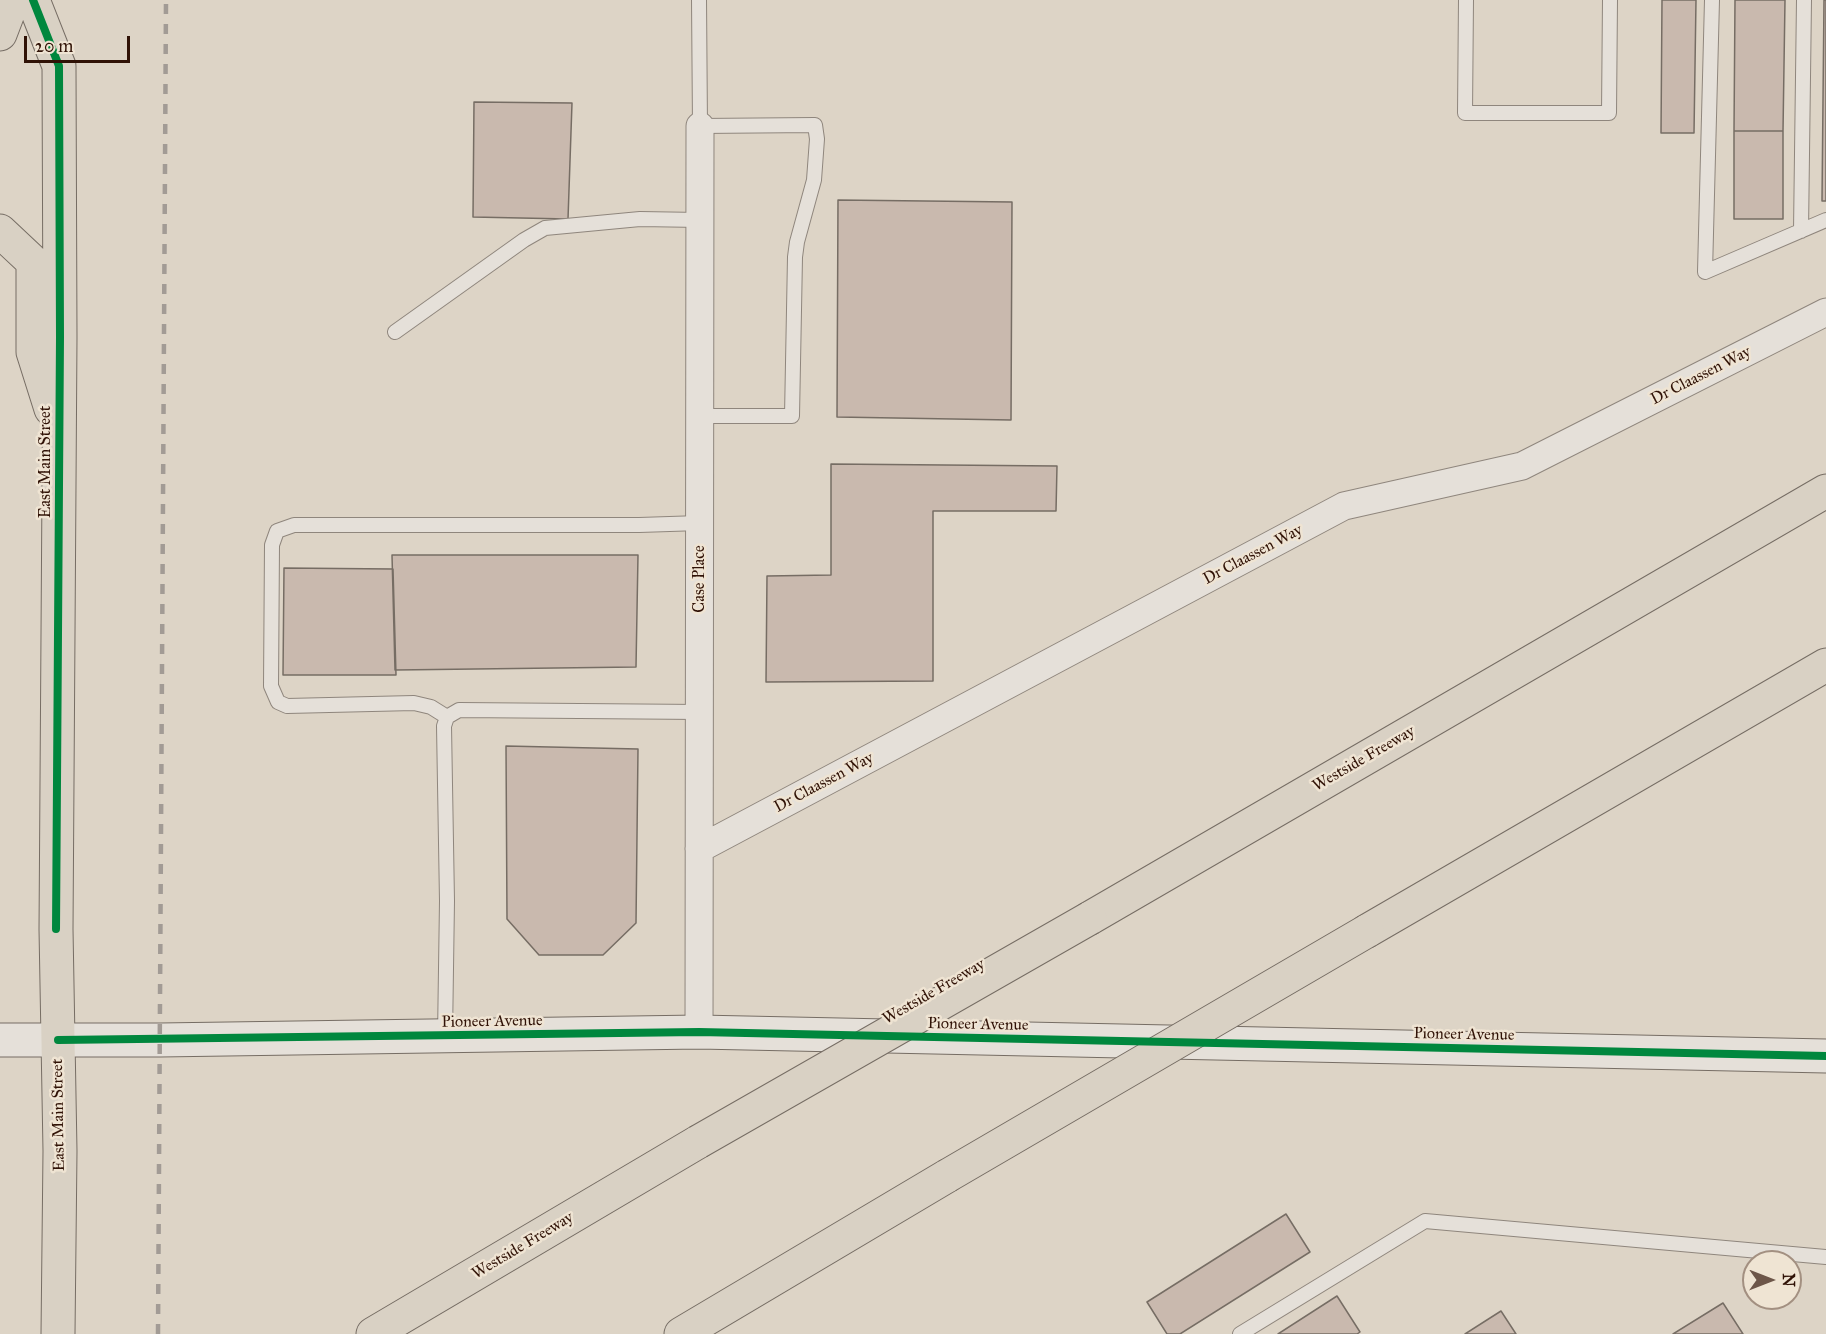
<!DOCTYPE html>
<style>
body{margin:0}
#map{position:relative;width:1826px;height:1334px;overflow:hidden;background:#ddd4c6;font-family:"IM FELL Great Primer",serif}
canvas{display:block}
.north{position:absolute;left:1742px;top:1250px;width:60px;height:60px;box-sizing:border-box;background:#efe4d3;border:2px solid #a39081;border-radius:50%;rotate:90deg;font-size:16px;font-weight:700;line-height:24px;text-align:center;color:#301206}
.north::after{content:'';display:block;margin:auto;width:21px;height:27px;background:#6d5649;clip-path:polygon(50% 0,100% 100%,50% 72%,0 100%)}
.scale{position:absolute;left:24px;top:36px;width:106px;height:27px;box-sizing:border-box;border:3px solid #301206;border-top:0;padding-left:8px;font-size:18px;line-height:21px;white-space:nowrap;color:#301206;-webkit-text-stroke:4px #efe4d3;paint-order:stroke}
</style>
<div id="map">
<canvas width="1826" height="1334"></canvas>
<div class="north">N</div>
<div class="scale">20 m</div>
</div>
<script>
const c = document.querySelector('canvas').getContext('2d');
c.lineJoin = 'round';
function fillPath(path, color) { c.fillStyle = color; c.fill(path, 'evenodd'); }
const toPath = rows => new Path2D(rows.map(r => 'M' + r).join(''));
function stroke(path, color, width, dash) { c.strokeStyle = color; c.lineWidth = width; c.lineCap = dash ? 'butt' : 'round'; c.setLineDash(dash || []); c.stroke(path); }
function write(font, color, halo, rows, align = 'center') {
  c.font = font + ' "IM FELL Great Primer",serif'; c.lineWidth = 5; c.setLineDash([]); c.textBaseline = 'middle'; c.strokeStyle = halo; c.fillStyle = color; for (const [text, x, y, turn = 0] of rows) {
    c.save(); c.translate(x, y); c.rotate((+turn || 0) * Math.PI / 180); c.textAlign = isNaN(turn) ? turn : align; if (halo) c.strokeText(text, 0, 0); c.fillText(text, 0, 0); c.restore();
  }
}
const building = toPath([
 [1662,0,1696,0,1694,133,1661,133,1662,0],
 [1735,0,1785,0,1783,131,1734,131,1735,0],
 [1824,0,1826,0,1826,201,1822,201,1824,0],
 [474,102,572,103,568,219,473,217,474,102],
 [1734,131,1783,131,1783,219,1734,219,1734,131],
 [838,200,1012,202,1011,420,837,417,838,200],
 [831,464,1057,466,1056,511,933,511,933,681,766,682,767,576,831,575,831,464],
 [392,555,638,555,636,667,395,670,392,555],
 [284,568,393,569,396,675,283,675,284,568],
 [506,746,638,749,636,923,603,955,539,955,507,919,506,746],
 [1286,1214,1310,1252,1180,1334,1167,1334,1147,1302,1286,1214],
 [1337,1296,1360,1332,1357,1334,1278,1334,1337,1296],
 [1723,1303,1743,1334,1673,1334,1723,1303],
 [1501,1311,1516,1334,1465,1334,1501,1311]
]);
fillPath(building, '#c9b9ae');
stroke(building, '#766d64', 1.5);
const lane = toPath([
 [699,0,700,126,815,125,817,139,814,180,797,242,795,257,792,416,700,416],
 [1466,0,1465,113,1609,113,1610,0],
 [1712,0,1705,272,1826,220],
 [1801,231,1804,0],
 [395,332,524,240,545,228,640,219,700,220],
 [447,717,431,707,414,703,287,706,278,702,271,686,272,545,277,531,294,525,639,525,700,523],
 [445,1036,447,901,444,726,447,717,459,710,700,712],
 [1240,1334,1425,1221,1826,1257]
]);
const street = toPath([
 [699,849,1344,506,1522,466,1826,312],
 [699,1032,700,126]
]);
const secondary = toPath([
 [0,1040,160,1040,699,1032,1826,1056]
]);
const primary = toPath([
 [33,0,59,66,60,337,56,929,60,1151,58,1334],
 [0,34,13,0],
 [0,231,33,262,33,352,51,409]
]);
const highway = toPath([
 [1090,918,1826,491],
 [1367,931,1826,665],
 [373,1334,698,1142],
 [681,1334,947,1176]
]);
stroke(lane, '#8f867d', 16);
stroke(street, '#8f867d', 29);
stroke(secondary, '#766d64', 35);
stroke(primary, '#766d64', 35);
stroke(highway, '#766d64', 35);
stroke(lane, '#e5e0d9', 14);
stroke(street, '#e5e0d9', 27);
stroke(secondary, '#e5e0d9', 33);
stroke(primary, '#d9d1c4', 33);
stroke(highway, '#d9d1c4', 33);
stroke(toPath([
 [158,1334,166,0]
]), '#a29b95', 4.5, [10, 10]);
const highwayBridge = toPath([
 [698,1142,1090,918],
 [947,1176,1367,931]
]);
stroke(highwayBridge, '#766d64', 35, []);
stroke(highwayBridge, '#d9d1c4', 33);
stroke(toPath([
 [33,0,59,66,60,337,56,929],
 [58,1040,699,1032,1826,1056]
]), '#00873e', 8);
write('16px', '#301206', '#efe4d3', [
 ["Dr Claassen Way",1701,376,-27],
 ["East Main Street",46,462,-90],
 ["Dr Claassen Way",1253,555,-28],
 ["Case Place",700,579,-90],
 ["Westside Freeway",1364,759,-30],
 ["Dr Claassen Way",824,783,-28],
 ["Westside Freeway",934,992,-30],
 ["Pioneer Avenue",492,1022,-1],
 ["Pioneer Avenue",978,1025,1],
 ["Pioneer Avenue",1464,1035,1],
 ["East Main Street",59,1115,-91],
 ["Westside Freeway",523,1246,-31]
]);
</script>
